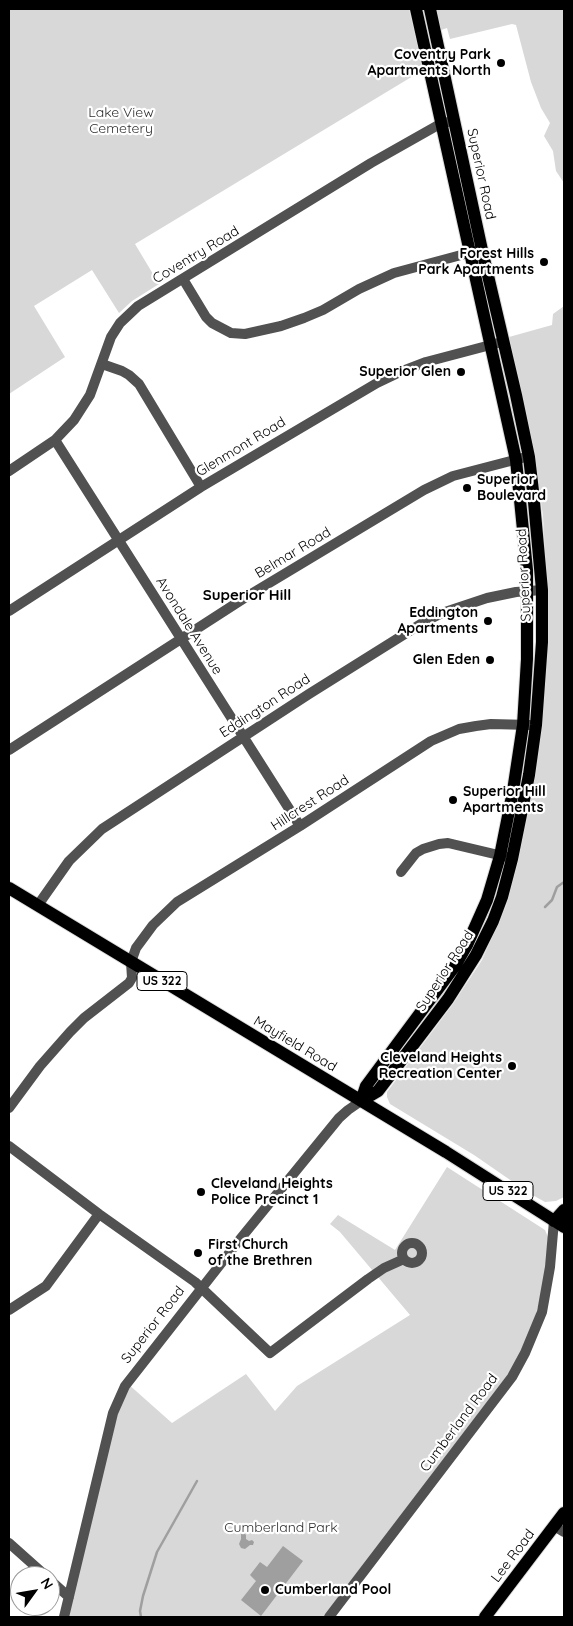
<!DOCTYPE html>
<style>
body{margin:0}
#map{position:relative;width:573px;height:1626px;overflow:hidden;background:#fff;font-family:Quicksand,sans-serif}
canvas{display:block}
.frame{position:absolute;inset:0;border:10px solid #000;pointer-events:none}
.north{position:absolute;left:10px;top:1566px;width:50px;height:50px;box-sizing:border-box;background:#fff;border:1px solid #999;border-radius:50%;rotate:58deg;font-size:14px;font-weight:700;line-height:20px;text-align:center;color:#000}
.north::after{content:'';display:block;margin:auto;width:18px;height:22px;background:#000;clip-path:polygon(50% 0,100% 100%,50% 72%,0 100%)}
</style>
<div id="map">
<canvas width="573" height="1626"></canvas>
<div class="frame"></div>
<div class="north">N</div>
</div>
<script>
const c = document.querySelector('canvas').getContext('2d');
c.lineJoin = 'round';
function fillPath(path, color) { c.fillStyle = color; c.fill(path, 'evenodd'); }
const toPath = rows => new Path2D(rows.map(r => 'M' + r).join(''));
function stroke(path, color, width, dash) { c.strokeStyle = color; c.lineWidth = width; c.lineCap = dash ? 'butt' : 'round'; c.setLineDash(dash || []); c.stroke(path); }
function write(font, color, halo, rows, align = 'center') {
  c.font = font + ' Quicksand,sans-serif'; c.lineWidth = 4.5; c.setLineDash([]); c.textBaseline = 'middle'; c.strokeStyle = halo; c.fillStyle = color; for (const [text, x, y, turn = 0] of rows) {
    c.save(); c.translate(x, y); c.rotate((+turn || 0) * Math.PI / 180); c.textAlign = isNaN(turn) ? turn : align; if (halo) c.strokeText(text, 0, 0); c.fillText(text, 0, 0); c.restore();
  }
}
fillPath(toPath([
 [9,9,409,9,423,70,135,244,159,284,132,301,119,313,92,270,34,306,65,357,9,394],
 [436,9,564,9,564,183,556,171,553,151,544,136,550,123,541,108,531,82,516,25,512,24,450,39,447,28,441,30],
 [564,306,564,1197,556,1201,545,1202,529,1193,474,1155,390,1104,387,1097,387,1092,453,1004,482,960,506,906,518,859,547,590,543,516,534,453,509,337,552,325,553,314],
 [447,1167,545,1230,548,1237,546,1266,541,1295,534,1321,522,1350,510,1372,323,1617,65,1617,113,1413,127,1383,172,1423,246,1374,275,1411,297,1386,410,1315,340,1232,330,1224,338,1215,395,1250]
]), '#d8d8d8');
fillPath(toPath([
 [244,1533,246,1535,246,1539,249,1541,252,1540,254,1542,253,1545,250,1545,245,1549,241,1548,239,1544,241,1539,241,1534],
 [283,1546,303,1561,261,1616,241,1600,256,1581,250,1575,260,1562,267,1567]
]), '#9f9f9f');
stroke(toPath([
 [545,907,552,900,557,887,564,882],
 [141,1617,140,1611,143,1596,157,1552,197,1481]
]), '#9f9f9f', 2.5);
const major = toPath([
 [9,888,446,1152,564,1227],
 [361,1101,378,1091,448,999,476,955,493,921,502,897,512,859,529,775,536,725,542,642,542,590,533,491,529,457,516,395,482,250,430,9],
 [361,1101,366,1086,455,966,467,945,487,900,500,856,513,791,523,725,527,659,527,570,516,460,416,9],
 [554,1221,564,1210],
 [485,1617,564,1513]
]);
stroke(major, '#dbdbdb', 14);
stroke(toPath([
 [183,279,206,317,212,323,231,333,245,334,281,326,304,318,323,310,359,289,394,273,476,251],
 [102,364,122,371,129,375,139,384,201,487],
 [55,440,300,826],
 [9,471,55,440,74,420,90,395,111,337,120,323,138,306,371,163,440,124,448,122],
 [9,611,201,487,377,383,400,372,426,362,498,343],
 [9,750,246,597,424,490,453,476,522,458],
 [401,872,416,853,423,849,439,844,448,843,507,857],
 [38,905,69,861,102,829,309,694,424,622,442,613,487,598,516,592,542,590],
 [9,1108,40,1066,70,1032,84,1018,129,983,132,978,131,962,136,948,153,925,177,902,300,826,431,741,459,729,476,726,491,724,530,725],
 [9,1146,99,1214,195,1282,270,1353,368,1279,384,1268,404,1259],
 '402 1253a10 10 0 1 1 20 0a10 10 0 1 1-20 0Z',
 [9,1310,46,1286,99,1214],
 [554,1526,564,1532],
 [9,1543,46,1576],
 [50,1580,69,1597],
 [64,1617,113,1413,125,1386,241,1238,339,1118,348,1110,361,1101],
 [329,1617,512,1377,525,1353,542,1312,550,1267,554,1221]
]), '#515151', 10);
stroke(major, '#000', 12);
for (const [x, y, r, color] of [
 [501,63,5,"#000"],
 [544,262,5,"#000"],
 [461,372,5,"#000"],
 [467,488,5,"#000"],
 [488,621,5,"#000"],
 [490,660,5,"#000"],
 [453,800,5,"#000"],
 [512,1066,5,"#000"],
 [201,1192,5,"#000"],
 [198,1253,5,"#000"],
 [265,1590,5,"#000"]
]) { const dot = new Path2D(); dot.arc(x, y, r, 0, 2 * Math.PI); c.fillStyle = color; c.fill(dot); stroke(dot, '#fff', 2); }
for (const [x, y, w] of [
 [162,981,50],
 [508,1191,50]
]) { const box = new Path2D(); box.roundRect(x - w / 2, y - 9.5, w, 19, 4); c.fillStyle = '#fff'; c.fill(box); stroke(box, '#000', 1); }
write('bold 12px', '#000', null, [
 ["US 322",162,981],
 ["US 322",508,1191]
]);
write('bold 14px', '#000', '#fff', [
 ["Coventry Park",491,55],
 ["Apartments North",491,71],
 ["Forest Hills",534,254],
 ["Park Apartments",534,270],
 ["Superior Glen",451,372],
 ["Superior",477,480,"left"],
 ["Boulevard",477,496,"left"],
 ["Eddington",478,613],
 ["Apartments",478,629],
 ["Glen Eden",480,660],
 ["Superior Hill",463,792,"left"],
 ["Apartments",463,808,"left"],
 ["Cleveland Heights",502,1058],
 ["Recreation Center",502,1074],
 ["Cleveland Heights",211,1184,"left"],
 ["Police Precinct 1",211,1200,"left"],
 ["First Church",208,1245,"left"],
 ["of the Brethren",208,1261,"left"],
 ["Cumberland Pool",275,1590,"left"]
], 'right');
write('14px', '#2f2f2f', '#fff', [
 ["Lake View",121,113],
 ["Cemetery",121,129],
 ["Cumberland Park",281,1528]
]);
write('14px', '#000', '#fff', [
 ["Superior Road",481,174,78],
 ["Coventry Road",196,255,-31],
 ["Glenmont Road",241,447,-31],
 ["Belmar Road",293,553,-31],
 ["Superior Road",524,575,-93],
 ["Avondale Avenue",189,626,58],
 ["Eddington Road",265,706,-33],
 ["Hillcrest Road",310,803,-33],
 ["Superior Road",445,971,-57],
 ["Mayfield Road",295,1044,31],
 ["Superior Road",153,1325,-52],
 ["Cumberland Road",459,1423,-53],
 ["Lee Road",513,1556,-53]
]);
write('bold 15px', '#000', '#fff', [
 ["Superior Hill",247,595]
]);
</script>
